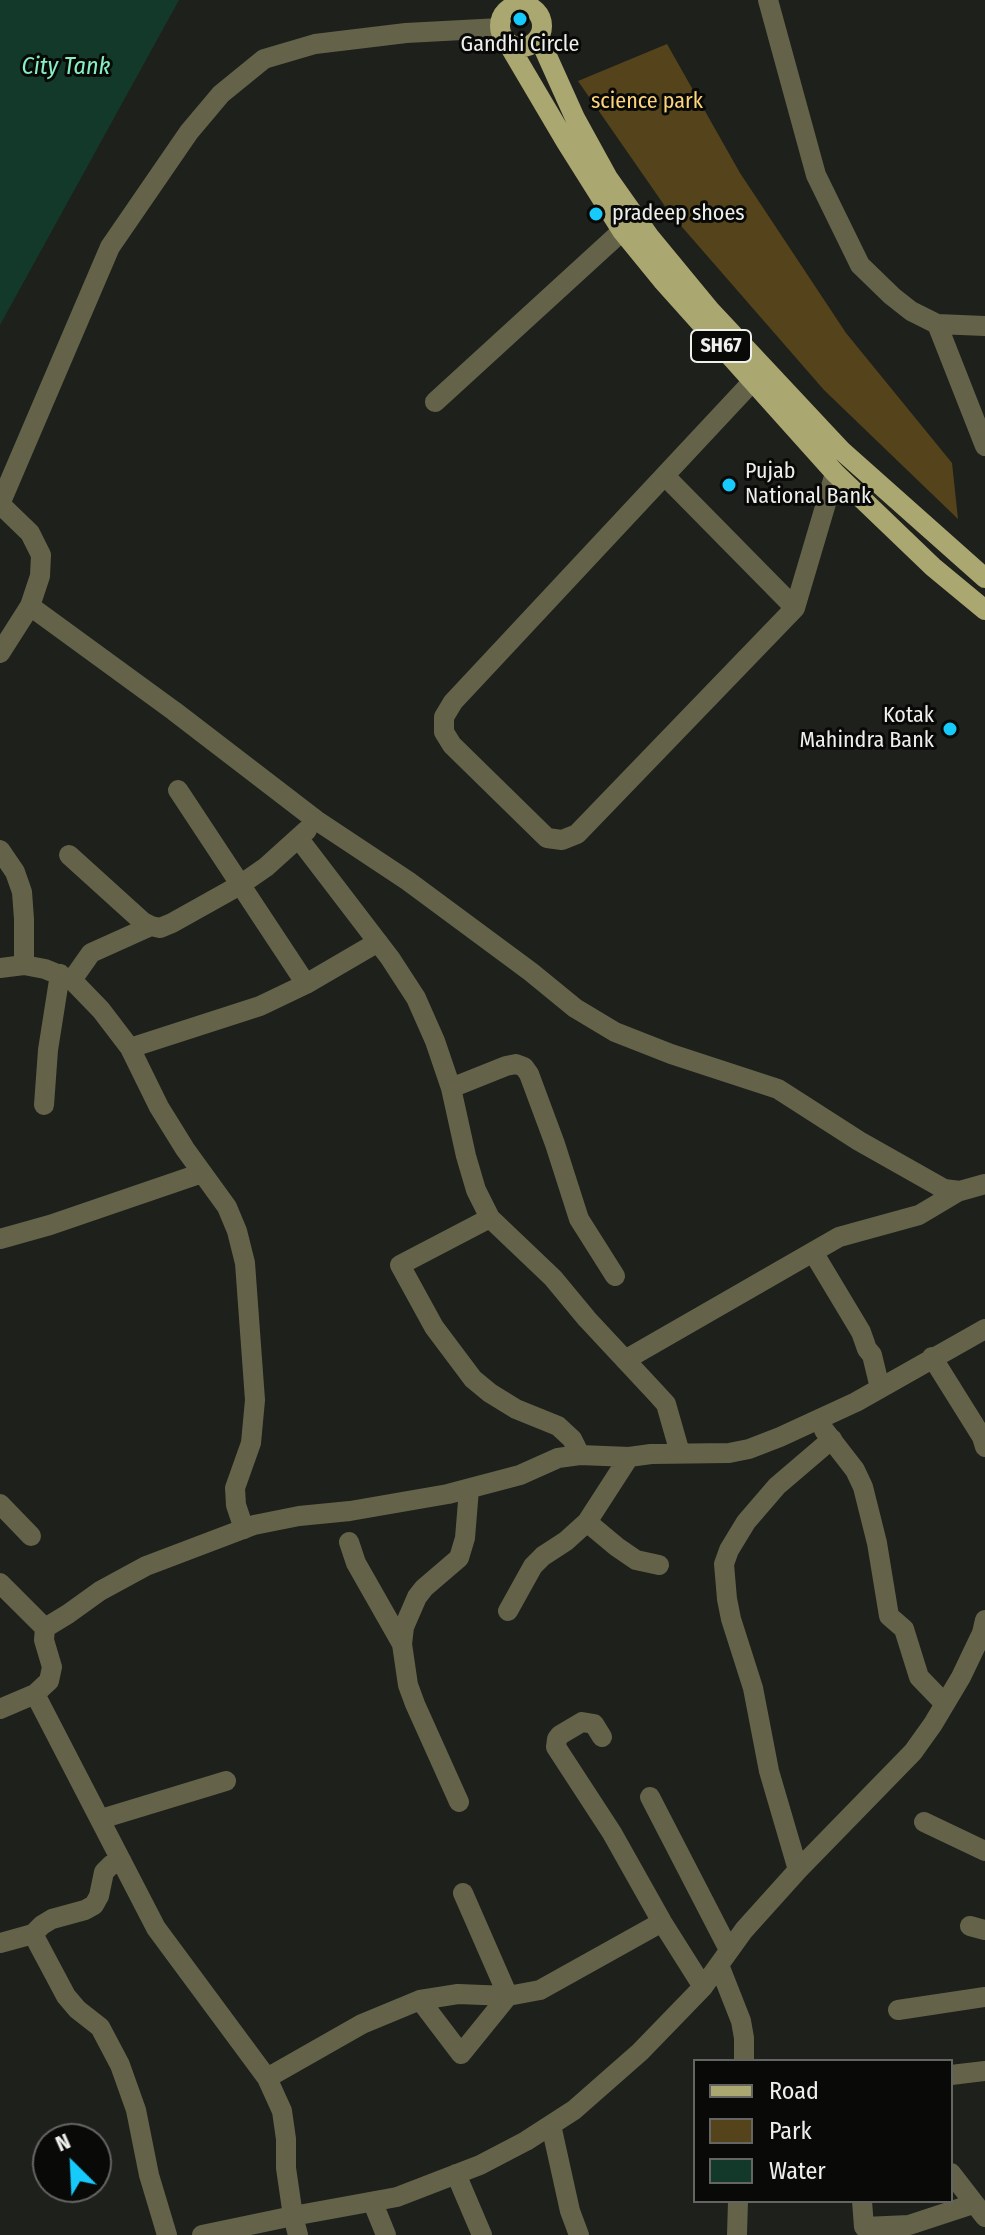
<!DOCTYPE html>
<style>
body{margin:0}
#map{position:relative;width:985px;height:2235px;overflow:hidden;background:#1e201b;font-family:"Fira Sans Condensed",sans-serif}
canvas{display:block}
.legend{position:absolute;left:693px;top:2059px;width:260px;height:144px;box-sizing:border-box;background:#090908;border:2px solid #656563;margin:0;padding:10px 14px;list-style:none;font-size:24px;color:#eef0ec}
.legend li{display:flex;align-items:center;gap:16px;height:40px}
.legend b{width:40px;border:2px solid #656563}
.north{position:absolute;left:32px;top:2123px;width:80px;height:80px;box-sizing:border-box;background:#090908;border:2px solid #656563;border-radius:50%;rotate:336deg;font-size:22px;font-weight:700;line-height:32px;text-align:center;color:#eef0ec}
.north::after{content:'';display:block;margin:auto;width:28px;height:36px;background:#16cafb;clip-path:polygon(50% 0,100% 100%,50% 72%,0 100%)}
</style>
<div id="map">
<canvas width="985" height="2235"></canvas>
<ul class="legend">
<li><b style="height:10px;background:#aaa771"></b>Road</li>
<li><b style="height:22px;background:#55441b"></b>Park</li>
<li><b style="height:22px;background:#12392a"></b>Water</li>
</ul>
<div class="north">N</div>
</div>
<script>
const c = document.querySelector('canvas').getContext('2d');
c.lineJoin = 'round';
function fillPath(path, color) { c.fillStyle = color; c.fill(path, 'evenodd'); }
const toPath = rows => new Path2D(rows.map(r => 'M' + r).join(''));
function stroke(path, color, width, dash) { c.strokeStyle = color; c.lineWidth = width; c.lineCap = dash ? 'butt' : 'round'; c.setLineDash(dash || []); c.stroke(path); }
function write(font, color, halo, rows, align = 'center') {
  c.font = font + ' "Fira Sans Condensed",sans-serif'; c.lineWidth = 6; c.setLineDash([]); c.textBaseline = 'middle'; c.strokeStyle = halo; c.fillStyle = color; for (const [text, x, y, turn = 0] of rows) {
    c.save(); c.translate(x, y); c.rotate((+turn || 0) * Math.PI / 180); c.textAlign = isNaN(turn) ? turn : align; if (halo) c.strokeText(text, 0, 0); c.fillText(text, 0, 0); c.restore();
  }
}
fillPath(toPath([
 [667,44,740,173,846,333,952,463,958,519,824,390,669,212,578,81]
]), '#55441b');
fillPath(toPath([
 [0,0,179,0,0,325]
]), '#12392a');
stroke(toPath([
 [768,0,816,175,860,265,892,296,911,311,937,324,985,326],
 [937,324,985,446],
 [752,382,453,702,444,717,444,732,452,745,547,838,562,840,577,834,795,608,835,473],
 [435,402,622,231],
 [665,476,795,608],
 [0,504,110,247,189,132,221,94,264,59,315,44,406,33,500,28],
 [0,504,30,533,41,555,40,576,30,606,0,653],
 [30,606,174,711,316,820,408,881,531,972,575,1008,615,1032,671,1054,778,1089,859,1141,944,1189,960,1191,985,1184],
 [178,790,306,984],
 [299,839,390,958,416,998,435,1041,451,1088,466,1156,476,1190,490,1218,553,1278,587,1319,656,1393,666,1404,680,1453],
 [0,850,15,872,22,892,24,919,24,965],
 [69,855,143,922,151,926,160,928,172,923,240,885,266,867,307,830],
 [0,968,24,965,45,969,72,980,101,1010,130,1048,159,1107,185,1149,227,1207,237,1231,245,1263,255,1400,251,1443,235,1488,236,1505,244,1529],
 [72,980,91,953,151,926],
 [130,1048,260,1006,306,984,378,942],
 [451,1088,506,1066,516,1064,524,1067,529,1074,555,1144,579,1219,615,1276],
 [44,1105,48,1050,60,974],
 [490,1218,400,1265,434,1327,473,1379,490,1393,516,1409,558,1426,572,1439,580,1455],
 [0,1239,50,1225,202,1173],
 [813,1252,861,1332,867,1349,872,1355,880,1388],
 [932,1357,982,1437,985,1447],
 [625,1360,839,1237,919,1215,956,1193,950,1191],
 [824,1430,855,1470,863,1487,877,1543,889,1616,904,1629,919,1677,945,1704],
 [0,1504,31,1536],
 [587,1522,617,1547,636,1560,659,1565],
 [349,1542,356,1563,402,1644],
 [0,1583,45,1628,68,1614,100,1591,146,1566,254,1525,299,1516,350,1511,448,1494,520,1475,558,1458,580,1455,629,1457,651,1454,729,1453,749,1449,780,1437,856,1402,985,1329],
 [508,1611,533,1566,543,1556,566,1541,587,1522,629,1457],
 [35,1694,156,1928,267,2078,282,2111,286,2139,286,2168,293,2216,202,2235],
 [0,1709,35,1694,49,1681,52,1667,44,1640,45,1628],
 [602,1737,594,1724,582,1722,560,1735,557,1739,556,1747,612,1833,662,1922,703,1987],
 [650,1797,729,1950],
 [459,1802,415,1704,408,1685,402,1644,404,1627,417,1597,424,1588,459,1558,465,1538,469,1489],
 [101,1819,226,1781],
 [924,1822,985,1851],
 [798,1870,769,1771,753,1688,731,1619,727,1599,724,1564,729,1550,746,1522,777,1486,832,1439],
 [970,1926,985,1930],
 [33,1934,66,1996,77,2009,100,2027,120,2065,136,2110,149,2175,167,2235],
 [0,1943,33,1934,42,1925,52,1919,85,1910,94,1905,99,1896,104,1872,111,1865,122,1862],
 [719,1965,741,2021,744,2038,744,2061],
 [420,2000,461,2054,508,1996,463,1893],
 [898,2010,985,1997],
 [951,2075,985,2071],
 [267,2078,362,2024,420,2000,458,1994,508,1996,540,1990,662,1922],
 [551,2125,570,2211,579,2235],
 [951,2173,985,2217],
 [456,2174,482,2235],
 [862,2201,864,2227,909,2225,973,2204],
 [373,2203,386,2235],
 [298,2235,293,2216,397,2197,480,2165,526,2141,574,2110,640,2052,703,1987,744,1930,798,1870,913,1752,933,1724,961,1677,982,1633,985,1620],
 [737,2235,738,2201]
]), '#646349', 20);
stroke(toPath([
 '500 26a21 21 0 1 1 42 0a21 21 0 1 1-42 0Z',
 [539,38,575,118,608,178,649,236,710,310,842,451,985,578],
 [507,42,566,142,622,231,662,280,835,473,933,567,985,610]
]), '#aaa771', 20);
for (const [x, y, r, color] of [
 [520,19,8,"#16cafb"],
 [596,214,8,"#16cafb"],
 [729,485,8,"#16cafb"],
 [950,729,8,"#16cafb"]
]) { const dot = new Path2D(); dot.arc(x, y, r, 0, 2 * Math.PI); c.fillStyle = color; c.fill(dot); stroke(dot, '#090908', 3); }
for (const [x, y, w] of [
 [721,346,60]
]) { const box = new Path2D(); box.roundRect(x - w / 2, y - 16, w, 32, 6); c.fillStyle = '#090908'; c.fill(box); stroke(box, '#eef0ec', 2); }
write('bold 20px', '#eef0ec', null, [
 ["SH67",721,346]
]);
write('22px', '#eef0ec', '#090908', [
 ["Gandhi Circle",520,45,"center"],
 ["pradeep shoes",612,214],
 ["Pujab",745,472],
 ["National Bank",745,497],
 ["Kotak",934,716,"right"],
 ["Mahindra Bank",934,741,"right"]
], 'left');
write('22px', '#fbd47b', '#090908', [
 ["science park",647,102]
]);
write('italic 24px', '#86efc3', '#090908', [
 ["City Tank",66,67]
]);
</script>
